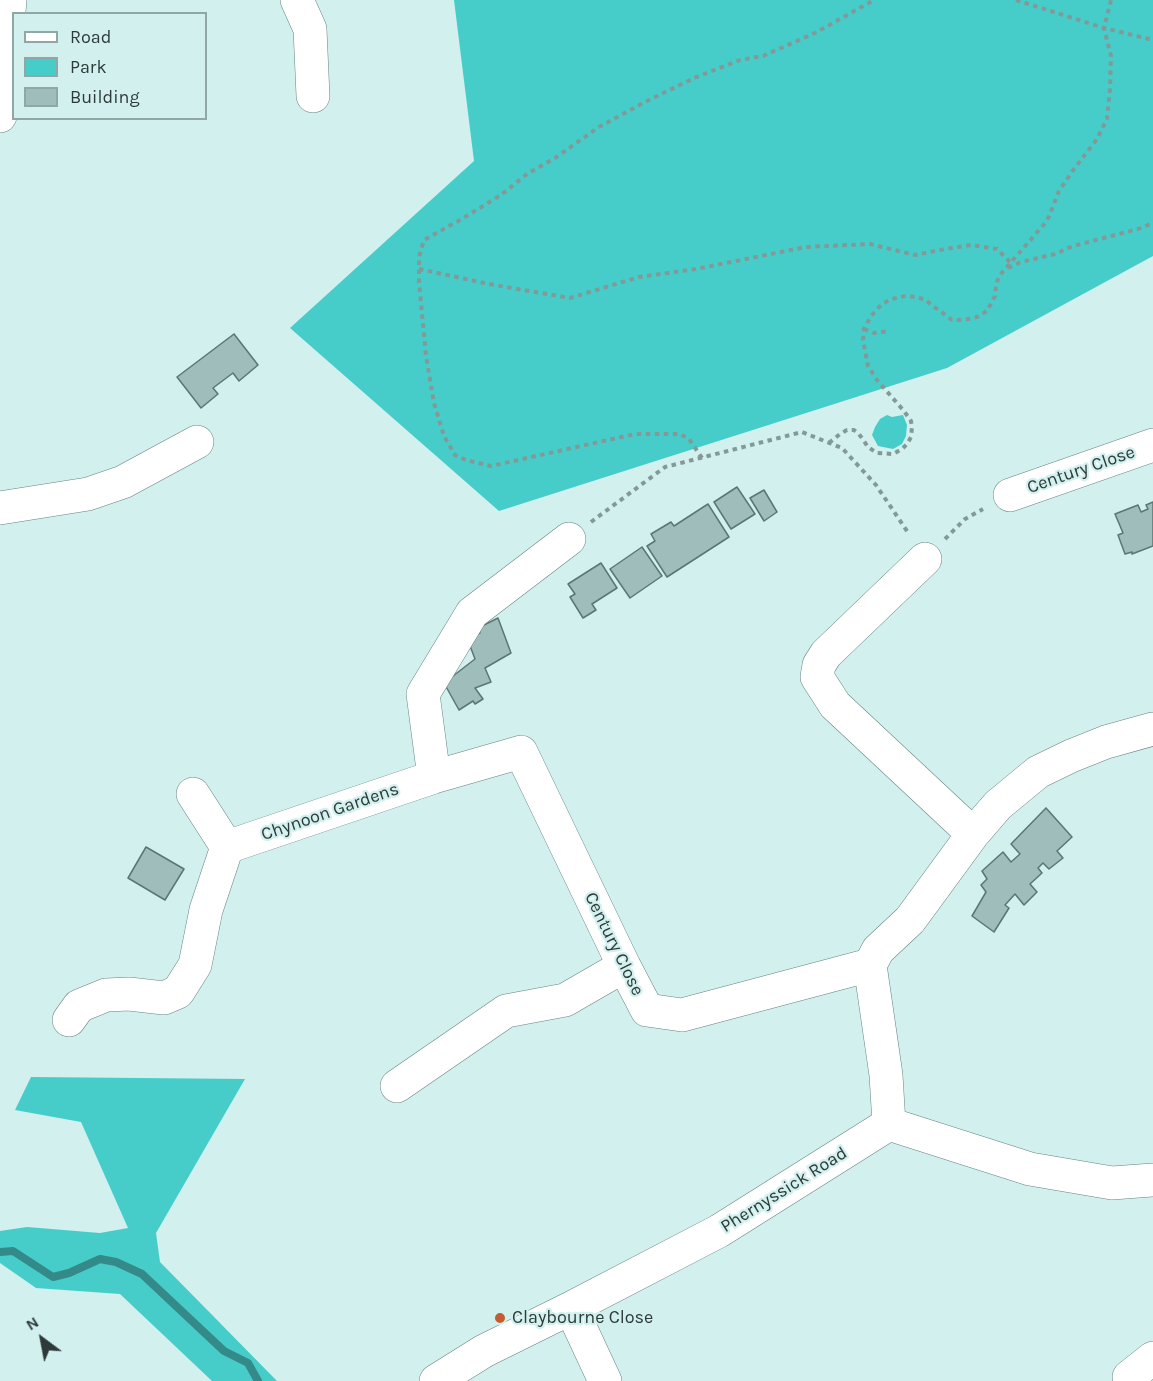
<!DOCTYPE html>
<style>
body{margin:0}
#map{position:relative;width:1153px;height:1381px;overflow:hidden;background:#d1f0ee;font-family:Karla,sans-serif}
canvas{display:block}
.legend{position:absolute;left:12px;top:12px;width:195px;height:108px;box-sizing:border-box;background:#d1f0ee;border:2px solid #90a7a6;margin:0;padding:8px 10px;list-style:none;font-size:18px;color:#2e3a3a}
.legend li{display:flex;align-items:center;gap:12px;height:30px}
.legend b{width:30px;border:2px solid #90a7a6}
.north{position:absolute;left:12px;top:1309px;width:60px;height:60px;-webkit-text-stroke:4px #d1f0ee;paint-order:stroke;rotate:328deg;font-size:16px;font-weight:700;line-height:24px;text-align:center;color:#2e3a3a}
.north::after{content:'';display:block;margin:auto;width:21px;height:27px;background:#2e3a3a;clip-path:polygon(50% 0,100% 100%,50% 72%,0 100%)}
</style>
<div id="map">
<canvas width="1153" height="1381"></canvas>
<ul class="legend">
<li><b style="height:8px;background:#fff"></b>Road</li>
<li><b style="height:16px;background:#46cdca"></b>Park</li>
<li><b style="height:16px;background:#9fbdbb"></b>Building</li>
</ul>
<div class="north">N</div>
</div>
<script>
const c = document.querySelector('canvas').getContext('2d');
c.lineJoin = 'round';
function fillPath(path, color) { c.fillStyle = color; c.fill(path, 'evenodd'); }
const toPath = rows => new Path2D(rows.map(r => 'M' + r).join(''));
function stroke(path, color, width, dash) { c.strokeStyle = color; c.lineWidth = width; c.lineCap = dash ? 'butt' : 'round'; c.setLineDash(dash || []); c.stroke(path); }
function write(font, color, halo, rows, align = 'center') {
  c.font = font + ' Karla,sans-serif'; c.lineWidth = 4.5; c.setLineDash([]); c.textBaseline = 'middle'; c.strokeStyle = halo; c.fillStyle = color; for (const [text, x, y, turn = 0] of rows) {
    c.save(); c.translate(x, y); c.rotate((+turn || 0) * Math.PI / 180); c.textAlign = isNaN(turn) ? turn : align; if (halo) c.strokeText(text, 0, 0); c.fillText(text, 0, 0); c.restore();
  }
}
fillPath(toPath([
 [454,0,1153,0,1153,256,947,368,499,511,290,328,474,161],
 [887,415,892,417,903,415,907,425,906,436,902,444,893,449,878,446,872,435,875,427,880,419],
 [31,1077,245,1079,156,1233,160,1262,277,1381,212,1381,120,1294,36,1288,0,1263,0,1231,27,1227,100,1233,128,1228,81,1122,15,1110]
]), '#46cdca');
stroke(toPath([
 [0,1252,13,1251,53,1277,69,1273,100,1259,116,1262,142,1274,224,1351,248,1363,258,1381]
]), '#348a88', 8);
const building = toPath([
 [234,334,258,365,239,381,233,373,213,388,218,394,201,408,177,377,234,334],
 [737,487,755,514,731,529,714,502,737,487],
 [764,490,777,512,764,521,750,498,764,490],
 [1153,502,1153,546,1132,554,1132,552,1125,554,1118,535,1123,533,1115,514,1138,505,1141,512,1148,509,1146,505,1153,502],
 [708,504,729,537,667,577,647,546,655,541,651,534,671,522,674,526,708,504],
 [642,547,662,576,630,598,610,569,642,547],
 [601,563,617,588,592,604,596,610,583,618,570,597,575,594,568,584,601,563],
 [498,618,511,653,485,668,491,682,475,688,483,699,475,704,473,701,459,710,444,683,475,659,467,638,480,633,478,628,498,618],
 [1046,808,1072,837,1057,851,1063,858,1049,869,1043,863,1038,868,1042,873,1030,884,1037,892,1024,905,1015,894,1005,905,1009,908,994,932,972,916,986,892,981,885,987,879,982,871,1003,852,1011,862,1020,854,1011,844,1046,808],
 [146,847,184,869,165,900,128,878,146,847]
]);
fillPath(building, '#9fbdbb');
stroke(building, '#5a7675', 1.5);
const minor = toPath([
 [297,0,310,29,313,96],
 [0,116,10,0],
 [1010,495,1153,445],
 [0,508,88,494,123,482,197,442],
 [925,559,826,654,819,665,817,677,835,705,973,834],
 [434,777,423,694,472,613,569,539],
 [193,794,227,847],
 [69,1020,79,1006,106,995,129,994,164,998,178,992,195,965,206,910,227,847,434,777,521,752,624,966,647,1010,682,1015,870,965],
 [397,1086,506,1011,565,1000,624,966],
 [889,1124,886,1075,870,965,878,950,910,920,973,834,998,805,1038,772,1071,756,1106,742,1153,729],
 [571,1308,605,1381],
 [1129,1377,1153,1358],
 [436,1381,484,1351,571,1308,719,1231,889,1124,1030,1169,1112,1183,1153,1180]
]);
stroke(minor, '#668382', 34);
stroke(toPath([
 [1016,0,1104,28,1153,40],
 [1008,268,1021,262,1055,254,1073,246,1138,229,1153,223],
 [419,269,489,284,570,298,639,277,696,269,806,247,870,244,915,255,945,249,971,245,997,249,1011,263],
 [864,329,874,333,890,331],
 [829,443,840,434,847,430,854,430,859,434,868,447,877,453,893,454,902,449,907,444,911,437,912,427,911,421,904,411,877,380,868,366,863,340,864,329,871,316,882,304,892,299,905,296,917,297,925,300,952,320,964,320,977,317,987,311,995,296,996,285,999,276,1047,221,1059,191,1074,169,1097,139,1107,119,1110,89,1111,56,1104,28,1111,0],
 [702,458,689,439,680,434,635,434,491,466,466,460,455,455,444,436,434,403,426,356,419,282,419,257,424,240,460,220,501,195,527,174,555,158,599,127,645,102,694,78,740,60,763,56,815,33,874,0],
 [591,522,665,467,802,432,842,448,876,485,909,534],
 [945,539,965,519,983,509]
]), '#839997', 4, [4.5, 4.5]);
stroke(minor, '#fff', 33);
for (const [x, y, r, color] of [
 [500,1318,6,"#c35c2f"]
]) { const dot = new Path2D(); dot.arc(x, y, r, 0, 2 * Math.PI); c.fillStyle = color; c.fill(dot); stroke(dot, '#d1f0ee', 2); }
write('18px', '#2e3a3a', '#d1f0ee', [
 ["Century Close",1081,470,-19],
 ["Chynoon Gardens",330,812,-19],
 ["Century Close",614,944,64],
 ["Phernyssick Road",784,1190,-32]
]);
write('18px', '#2e3a3a', '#d1f0ee', [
 ["Claybourne Close",512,1318]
], 'left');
</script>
